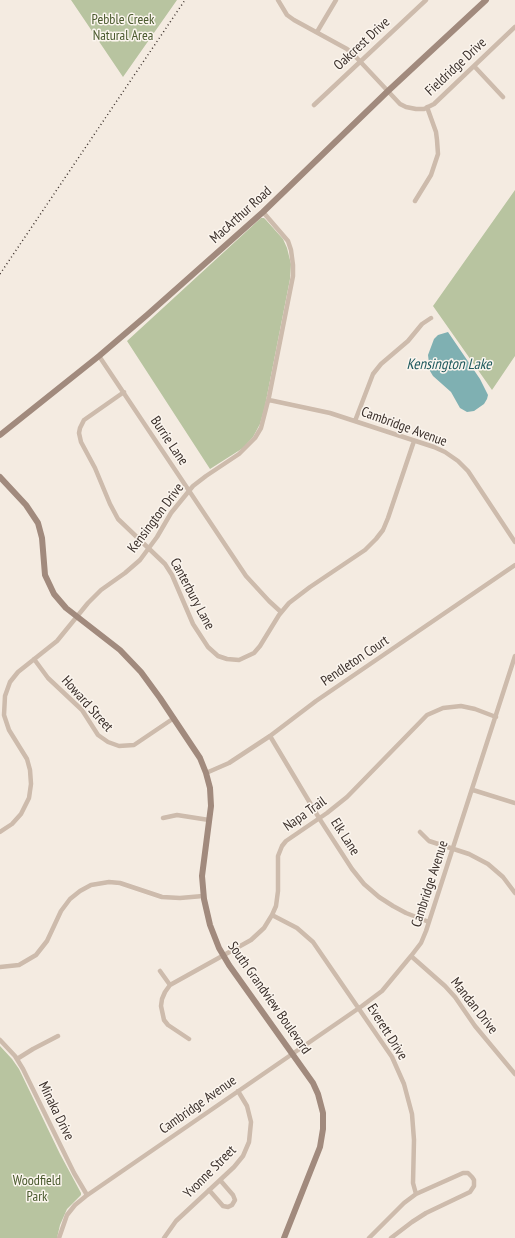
<!DOCTYPE html>
<style>
body{margin:0}
canvas{display:block;background:#f4ebe1}
</style>
<canvas width="515" height="1238"></canvas>
<script>
const c = document.querySelector('canvas').getContext('2d');
c.lineJoin = 'round';
function fillPath(path, color) { c.fillStyle = color; c.fill(path, 'evenodd'); }
const toPath = rows => new Path2D(rows.map(r => 'M' + r).join(''));
function stroke(path, color, width, dash) { c.strokeStyle = color; c.lineWidth = width; c.lineCap = dash ? 'butt' : 'round'; c.setLineDash(dash || []); c.stroke(path); }
function write(font, color, halo, rows, align = 'center') {
  c.font = font + ' "PT Sans Narrow",sans-serif'; c.lineWidth = 3; c.setLineDash([]); c.textBaseline = 'middle'; c.strokeStyle = halo; c.fillStyle = color; for (const [text, x, y, turn = 0] of rows) {
    c.save(); c.translate(x, y); c.rotate((+turn || 0) * Math.PI / 180); c.textAlign = isNaN(turn) ? turn : align; if (halo) c.strokeText(text, 0, 0); c.fillText(text, 0, 0); c.restore();
  }
}
fillPath(toPath([
 [71,0,177,0,123,77],
 [515,190,515,356,492,390,433,306],
 [261,218,264,218,266,220,283,239,287,248,291,264,290,279,265,406,260,424,253,437,243,448,210,469,127,341],
 [0,1046,12,1059,19,1069,60,1154,81,1193,81,1195,67,1209,60,1225,57,1238,0,1238]
]), '#b8c4a0');
fillPath(toPath([
 [448,332,480,379,488,395,487,399,484,404,474,411,467,412,460,408,451,392,433,376,430,371,428,355,434,339,438,335]
]), '#7fb0b2');
stroke(toPath([
 [278,0,287,15,294,20,347,49,355,56,400,104,406,107,416,109,424,109,434,104,515,27],
 [317,32,336,0],
 [474,66,503,97],
 [314,105,426,0],
 [415,201,431,175,438,154,437,140,436,132,427,107],
 [99,356,246,576,269,601,281,612],
 [124,392,84,420,80,428,79,433,81,442,95,468,110,504,118,519,165,564,172,575,193,624,208,647,218,656,227,659,239,660,254,653,260,646,279,615,289,603,310,587,365,550,376,539,383,530,388,518,414,441],
 [269,400,330,413,434,447,445,452,458,461,468,471,515,542],
 [355,421,373,374,381,364,408,341,422,324,431,318],
 [34,659,48,678,82,710,98,735,108,742,119,746,134,745,174,718],
 [270,736,319,818,352,869,364,884,379,897,393,906,406,913,429,922],
 [206,773,229,763,270,736,316,701,515,565],
 [473,790,515,803],
 [163,818,177,815,209,820],
 [0,832,12,824,21,814,29,798,31,784,30,770,27,759,9,730,4,715,5,696,10,682,18,672,57,641,88,603,101,590,125,573,140,560,157,537,171,513,193,486,206,476,239,454,255,438,261,428,269,397,293,276,293,265,291,250,288,241,263,212],
 [420,832,429,841,469,854,488,864,503,877,515,893],
 [272,915,297,928,313,942,392,1057,404,1084,412,1114,414,1140,413,1183,416,1194],
 [411,956,445,986,455,997,475,1026,515,1074],
 [0,967,19,965,36,955,47,941,61,911,70,899,80,891,91,885,109,882,120,883,162,897,180,898,203,896],
 [160,971,170,985],
 [189,1039,168,1025,164,1020,161,1006,162,999,165,992,170,985,251,940,264,928,272,915,276,906,278,891,278,856,282,846,286,841,327,813,347,797,427,715,443,708,461,706,475,709,496,717],
 [0,1040,15,1056,23,1069,74,1173,87,1195],
 [17,1059,33,1049,58,1036],
 [209,1190,223,1206,228,1207,232,1205,235,1200,233,1195,220,1180],
 [59,1238,67,1215,75,1205,86,1196,362,1006,382,991,411,956,421,943,426,931,515,656],
 [164,1238,176,1221,234,1167,243,1156,249,1142,251,1122,247,1106,238,1091],
 [369,1238,404,1203,416,1194,463,1173,468,1173,472,1177,474,1180,474,1186,470,1192,426,1213,412,1222,391,1238]
]), '#cdbbac', 4.5);
stroke(toPath([
 [0,435,99,356,147,315,263,212,388,91,486,0],
 [0,477,26,505,38,523,42,538,45,575,54,594,66,608,120,650,141,672,160,698,200,758,206,773,210,788,211,806,202,876,204,899,210,925,219,948,229,965,313,1083,318,1094,323,1113,323,1129,320,1147,284,1238]
]), '#a18a7d', 6);
stroke(toPath([
 [0,274,185,0]
]), '#3b302b', 1.5, [1, 3]);
write('14px', '#4a5a2e', '#fbf5ee', [
 ["Pebble Creek",123,20],
 ["Natural Area",123,36],
 ["Woodfield",37,1181],
 ["Park",37,1197]
]);
write('14px', '#3b302b', '#fbf5ee', [
 ["Oakcrest Drive",362,44,-43],
 ["Fieldridge Drive",456,67,-43],
 ["MacArthur Road",241,215,-42],
 ["Cambridge Avenue",404,427,20],
 ["Burrie Lane",169,441,56],
 ["Kensington Drive",156,518,-53],
 ["Canterbury Lane",192,594,62],
 ["Pendleton Court",355,661,-34],
 ["Howard Street",87,704,48],
 ["Napa Trail",305,814,-35],
 ["Elk Lane",345,837,57],
 ["Cambridge Avenue",430,884,-72],
 ["South Grandview Boulevard",269,998,55],
 ["Mandan Drive",474,1006,52],
 ["Everett Drive",387,1032,58],
 ["Cambridge Avenue",198,1105,-35],
 ["Minaka Drive",56,1111,64],
 ["Yvonne Street",210,1172,-45]
]);
write('italic 15px', '#1f5a5e', '#fbf5ee', [
 ["Kensington Lake",449,365]
]);
</script>
